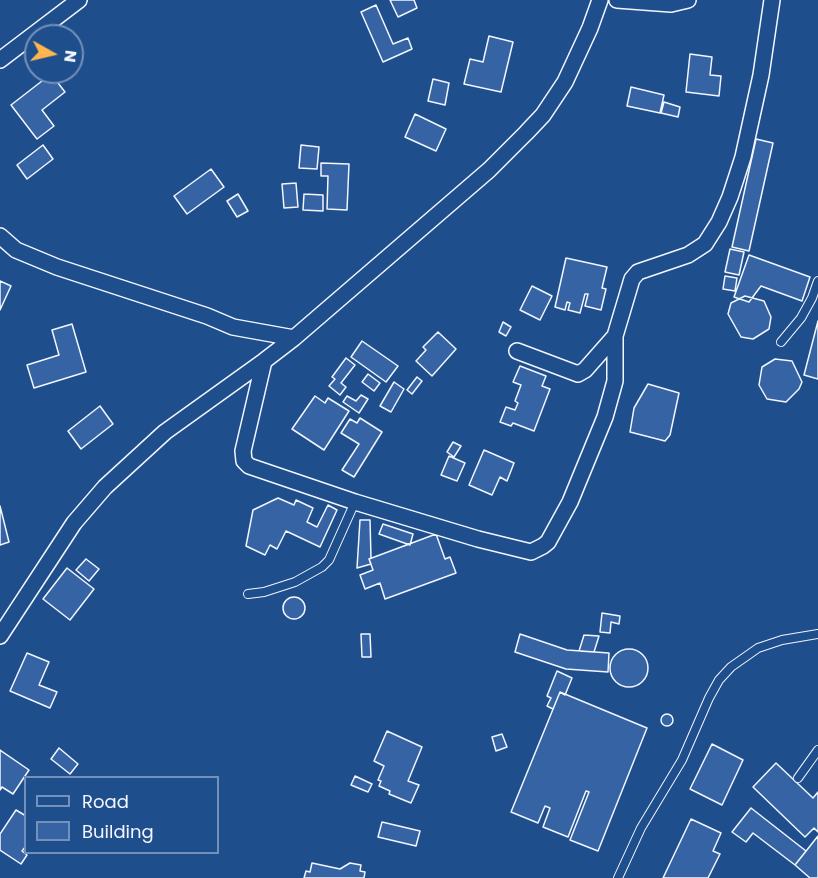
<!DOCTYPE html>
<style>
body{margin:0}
#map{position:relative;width:818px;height:878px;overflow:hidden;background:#1f4e8c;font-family:Poppins,sans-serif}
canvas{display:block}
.legend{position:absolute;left:24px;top:776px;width:195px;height:78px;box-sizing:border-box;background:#1f4e8c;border:2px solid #7391ba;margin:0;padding:8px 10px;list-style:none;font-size:18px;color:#f2f6ff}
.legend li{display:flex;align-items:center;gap:12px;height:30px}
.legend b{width:30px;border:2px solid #7391ba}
.north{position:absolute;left:24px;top:24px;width:60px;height:60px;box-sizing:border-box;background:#1f4e8c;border:2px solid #7391ba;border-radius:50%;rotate:98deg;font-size:16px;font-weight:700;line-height:24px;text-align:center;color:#f2f6ff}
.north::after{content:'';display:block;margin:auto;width:21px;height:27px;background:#ffb74d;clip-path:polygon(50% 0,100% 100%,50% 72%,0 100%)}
</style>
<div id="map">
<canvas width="818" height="878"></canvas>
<ul class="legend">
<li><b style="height:8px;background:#1f4e8c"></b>Road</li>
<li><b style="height:16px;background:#3563a3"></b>Building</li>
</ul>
<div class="north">N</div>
</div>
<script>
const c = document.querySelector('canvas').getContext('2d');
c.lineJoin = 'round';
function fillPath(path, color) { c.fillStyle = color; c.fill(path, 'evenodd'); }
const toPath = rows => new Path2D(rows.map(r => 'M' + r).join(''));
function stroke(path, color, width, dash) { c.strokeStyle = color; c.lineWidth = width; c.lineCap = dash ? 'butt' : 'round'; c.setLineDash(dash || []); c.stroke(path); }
const building = toPath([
 [390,0,414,0,417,8,398,17,390,0],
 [376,5,393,44,408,38,412,49,383,62,361,12,376,5],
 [489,36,513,42,501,92,464,84,470,59,483,62,489,36],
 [690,54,712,57,710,75,721,76,719,96,686,92,690,54],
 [51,74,65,92,42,110,54,126,37,139,11,105,51,74],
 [433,79,449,83,445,105,428,101,433,79],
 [631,87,664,95,660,113,627,106,631,87],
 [664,102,680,107,678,117,661,113,664,102],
 [415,114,446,129,436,151,405,137,415,114],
 [756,139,773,143,749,251,732,247,756,139],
 [43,145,53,159,27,179,17,165,43,145],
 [301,145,319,147,317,169,299,168,301,145],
 [321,163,349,164,347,210,327,209,328,176,321,176,321,163],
 [211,169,224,187,187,214,174,196,211,169],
 [296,183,298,207,284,208,282,184,296,183],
 [238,194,248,211,237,217,227,201,238,194],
 [304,194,323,195,323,211,303,210,304,194],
 [730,249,744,252,739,275,725,272,730,249],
 [749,255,810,277,802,301,761,286,749,302,734,297,749,255],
 [566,258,607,267,602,288,606,289,601,310,585,306,588,294,585,294,580,313,568,310,570,303,567,302,565,310,555,307,566,258],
 [725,276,737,278,735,291,723,289,725,276],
 [0,281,11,286,0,310,0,281],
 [532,286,552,296,540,320,520,310,532,286],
 [745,296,764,301,771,317,769,329,753,339,741,337,728,314,731,303,745,296],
 [818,321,818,379,804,375,818,321],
 [503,322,511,327,506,336,499,332,503,322],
 [72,324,86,372,34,388,27,365,59,355,52,330,72,324],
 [438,332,456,349,432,376,416,361,426,350,423,347,438,332],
 [362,341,398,366,386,382,351,357,362,341],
 [346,358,355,365,341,383,346,387,340,395,329,386,335,379,332,377,346,358],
 [775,359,792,361,802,382,799,389,786,402,767,399,759,385,762,367,775,359],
 [520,366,546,376,542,386,550,389,534,431,513,423,511,426,500,422,506,407,515,410,518,403,515,401,521,385,513,382,520,366],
 [368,374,380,383,374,391,362,382,368,374],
 [417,377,422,381,412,394,407,390,417,377],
 [394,382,404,389,391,412,380,406,394,382],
 [648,384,679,393,670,435,665,441,630,432,634,408,648,384],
 [361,395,368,399,359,413,343,402,347,396,356,401,361,395],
 [315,396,325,403,328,398,349,411,324,450,292,429,315,396],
 [100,406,113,424,81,449,68,431,100,406],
 [360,418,382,432,354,477,342,470,359,444,341,433,350,419,357,423,360,418],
 [453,442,461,446,454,457,447,452,453,442],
 [484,450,514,463,507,481,500,477,492,495,469,485,484,450],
 [449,456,465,463,457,481,441,475,449,456],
 [278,498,294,505,296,500,313,508,307,522,317,527,328,505,337,510,320,547,286,531,277,549,270,545,265,555,246,546,253,510,278,498],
 [0,506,9,542,0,545,0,506],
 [360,520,370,520,371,558,369,559,371,564,357,568,360,520],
 [383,524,413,534,410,545,379,534,383,524],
 [436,534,445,559,450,557,456,573,385,599,380,583,365,589,360,575,373,570,369,559,436,534],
 [86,559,99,569,89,581,76,570,86,559],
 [67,568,94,589,70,620,43,599,67,568],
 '283 608a11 11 0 1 1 22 0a11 11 0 1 1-22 0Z',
 [602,613,620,616,619,624,611,622,610,633,600,632,602,613],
 [361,634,370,634,371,657,362,657,361,634],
 [520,634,567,650,609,653,608,672,566,669,515,652,520,634],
 [584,635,599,636,594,652,579,651,584,635],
 '610 668a19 19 0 1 1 38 0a19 19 0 1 1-38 0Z',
 [27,653,49,662,39,685,57,692,50,708,10,691,27,653],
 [557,671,572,678,565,695,560,692,553,709,547,706,551,698,547,696,557,671],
 [560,692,647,728,598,851,570,840,589,792,586,791,568,837,543,827,550,808,545,806,538,823,511,812,560,692],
 '661 720a6 6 0 1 1 12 0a6 6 0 1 1-12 0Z',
 [387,731,422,747,408,781,419,785,411,803,389,794,390,791,379,786,381,781,378,780,384,766,374,761,387,731],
 [502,734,507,747,496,751,492,737,502,734],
 [712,744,743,760,722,805,690,789,712,744],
 [59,748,78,764,70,774,51,759,59,748],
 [0,750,29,770,13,794,2,787,0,790,0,750],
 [776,763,813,798,818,792,818,832,814,828,805,837,753,787,776,763],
 [355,776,372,784,368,792,351,785,355,776],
 [751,808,806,851,795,865,753,833,746,842,732,832,751,808],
 [16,810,26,816,26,846,22,851,27,855,21,864,0,850,0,834,16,810],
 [691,819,721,833,713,851,720,854,708,878,663,878,691,819],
 [382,822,420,831,416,846,378,837,382,822],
 [818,836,818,878,810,878,795,865,818,836],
 [312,863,340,869,350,863,361,865,360,871,365,872,364,878,304,878,306,871,310,872,312,863]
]);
fillPath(building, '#3563a3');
stroke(building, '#f2f6ff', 1.5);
const service = toPath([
 [781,342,801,318,812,298,818,281],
 [248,594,264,592,295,582,322,567,329,560,355,502],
 [798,778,818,750],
 [618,878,641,828,682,760,709,698,719,680,731,667,758,648,782,640,818,634]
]);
const minor = toPath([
 [617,0,671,4,688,0],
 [0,60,79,0],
 [0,236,16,250,57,267,207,316,233,327,294,338],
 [517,351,578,374,585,370,615,336],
 [264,361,243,451,244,461,249,466,355,502,478,539,531,552,543,546,548,542,570,502,605,417,615,381,615,336,632,279,638,272,688,255,705,244,719,222,730,197,743,157,761,75,772,0],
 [0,636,74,523,105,487,165,432,264,361,294,338,489,170,526,133,543,115,565,82,590,28,600,0]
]);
stroke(service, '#f2f6ff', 10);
stroke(minor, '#f2f6ff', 18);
stroke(service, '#1f4e8c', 8);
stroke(minor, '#1f4e8c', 15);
</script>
